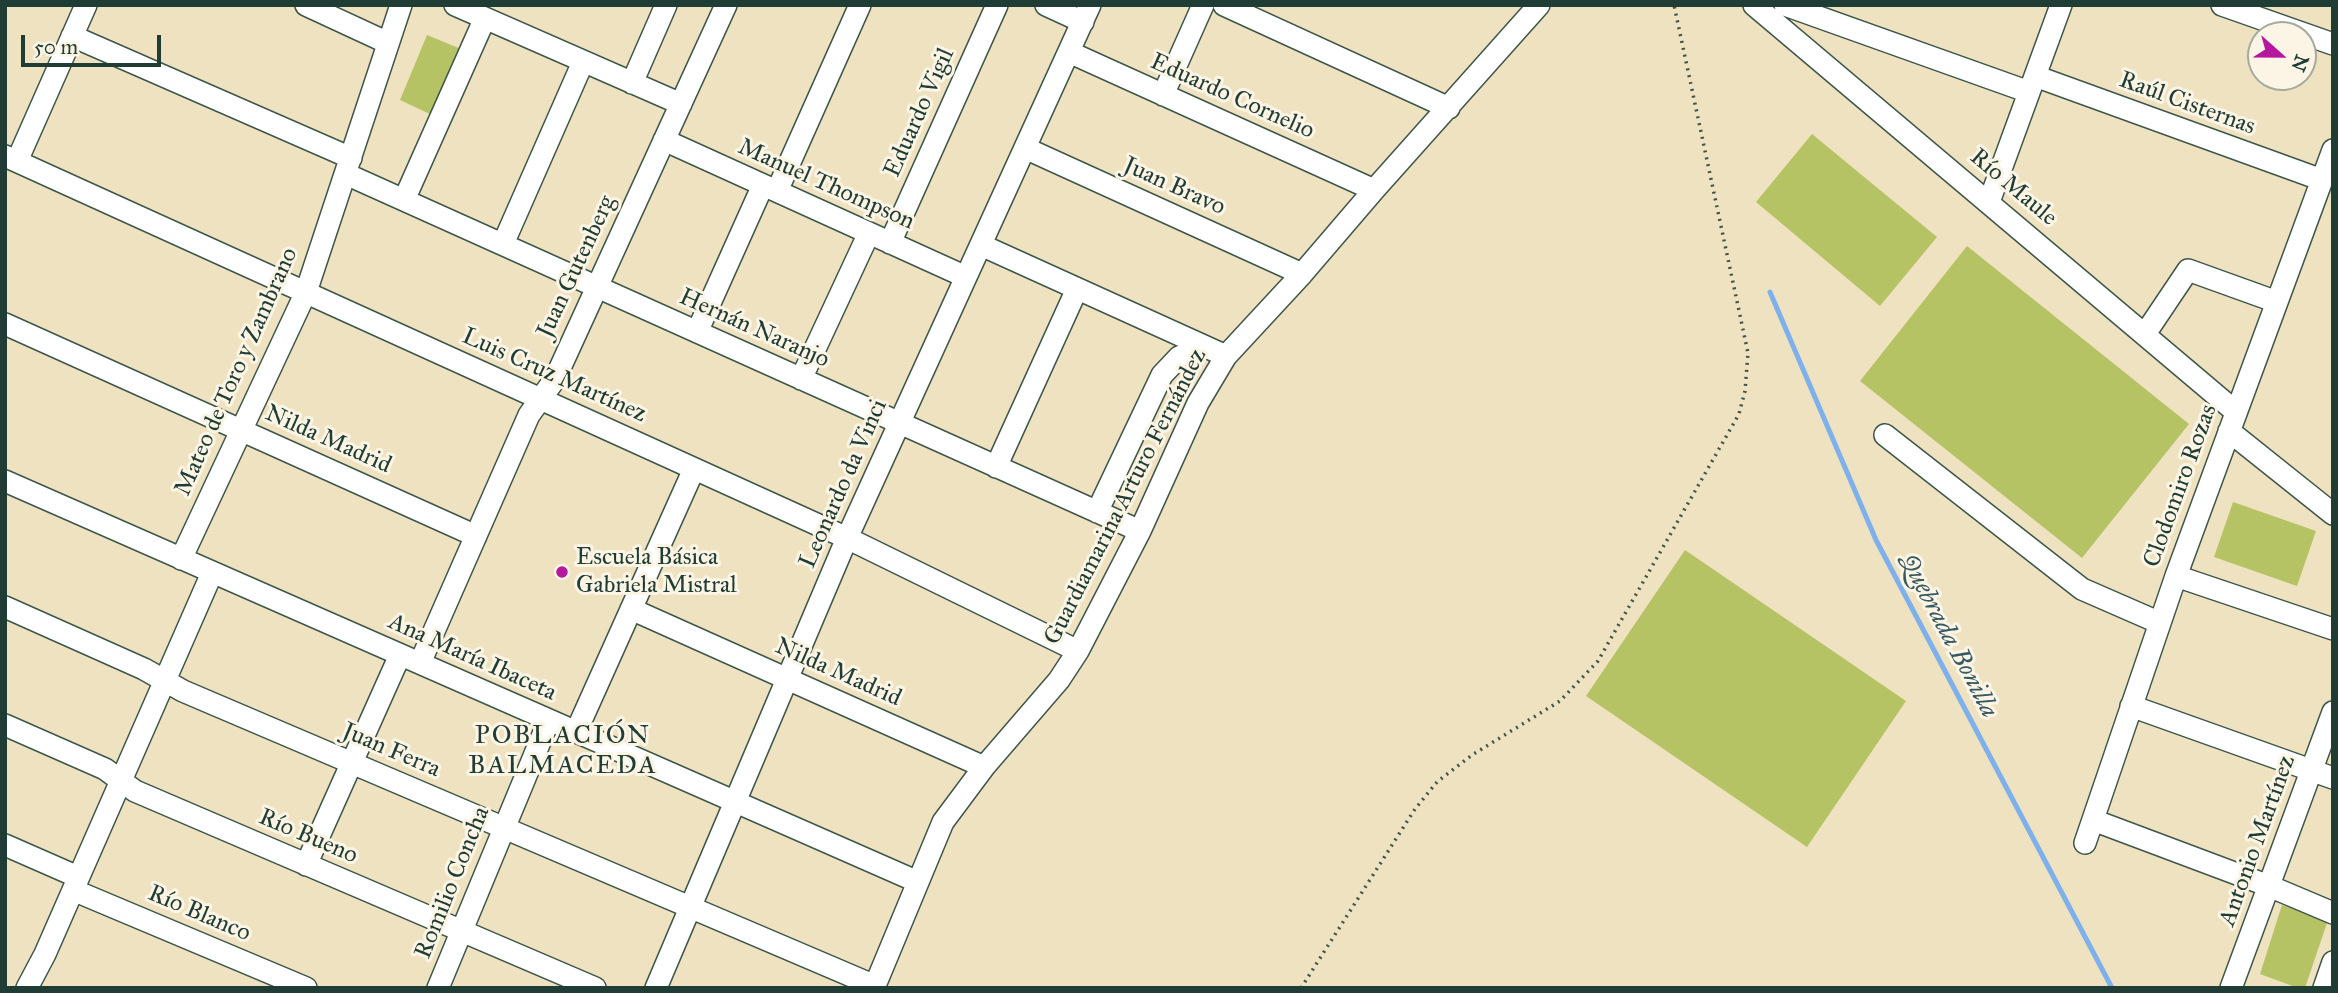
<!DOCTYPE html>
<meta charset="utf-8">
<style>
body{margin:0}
#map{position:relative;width:2338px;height:993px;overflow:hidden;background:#eee2c1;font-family:"IM FELL Great Primer",serif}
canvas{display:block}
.frame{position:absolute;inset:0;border:7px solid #1f3d34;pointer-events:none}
.north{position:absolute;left:2247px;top:21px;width:70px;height:70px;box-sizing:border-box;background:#fcf5e5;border:2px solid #a4ab9e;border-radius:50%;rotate:111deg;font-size:19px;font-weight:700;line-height:28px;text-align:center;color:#1f3d34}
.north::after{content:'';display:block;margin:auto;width:24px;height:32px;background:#b5179e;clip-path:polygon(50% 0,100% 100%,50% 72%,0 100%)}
.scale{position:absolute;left:21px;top:35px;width:140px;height:32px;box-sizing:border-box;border:4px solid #1f3d34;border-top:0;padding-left:9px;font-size:21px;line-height:24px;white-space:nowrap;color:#1f3d34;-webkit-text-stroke:5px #fcf5e5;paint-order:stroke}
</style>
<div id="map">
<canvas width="2338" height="993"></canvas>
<div class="frame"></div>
<div class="north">N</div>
<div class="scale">50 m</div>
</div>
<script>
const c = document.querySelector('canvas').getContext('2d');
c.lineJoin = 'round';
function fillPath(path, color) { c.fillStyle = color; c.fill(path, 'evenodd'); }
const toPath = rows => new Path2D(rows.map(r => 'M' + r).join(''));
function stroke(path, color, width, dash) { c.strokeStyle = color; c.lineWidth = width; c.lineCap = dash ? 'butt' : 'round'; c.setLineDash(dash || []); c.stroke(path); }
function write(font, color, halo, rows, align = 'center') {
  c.font = font + ' "IM FELL Great Primer",serif'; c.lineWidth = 6; c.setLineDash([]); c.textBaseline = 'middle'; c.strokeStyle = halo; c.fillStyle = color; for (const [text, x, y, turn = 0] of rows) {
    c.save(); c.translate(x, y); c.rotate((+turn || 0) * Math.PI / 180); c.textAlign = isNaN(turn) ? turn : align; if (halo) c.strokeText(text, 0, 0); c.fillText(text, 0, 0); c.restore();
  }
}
fillPath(toPath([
 [427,35,461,49,432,115,400,100],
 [1812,134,1937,237,1880,306,1756,202],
 [1967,246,2189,424,2082,558,1860,381],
 [2233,502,2316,531,2297,586,2214,557],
 [1685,550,1906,701,1807,847,1586,696],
 [2282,905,2328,920,2305,988,2298,988,2260,974]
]), '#b6c365');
stroke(toPath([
 [1770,292,1876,540,2112,988]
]), '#7eb1eb', 5);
const minor = toPath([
 [306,5,388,43],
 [455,5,681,104],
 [1046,5,1083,22],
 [1224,5,1449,108],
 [1754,5,2236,412],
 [1785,5,2029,92],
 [2222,5,2333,44],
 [72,36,351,158],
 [1069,52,1374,190],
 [2035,76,2322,180],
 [632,83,666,5],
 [1163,95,1203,5],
 [664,140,966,277],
 [1025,148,1302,274],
 [5,156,847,538,1078,651],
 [17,161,86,5],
 [346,174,1140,531],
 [777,191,860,5],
 [404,200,485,18],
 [1989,202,2061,5],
 [890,243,997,5],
 [503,244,583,62],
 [981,245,1226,356],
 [5,324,476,536],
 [697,332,763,185],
 [2145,334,2188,270,2277,302],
 [801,379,869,233],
 [2229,431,2333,514],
 [1885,435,2082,589,2160,623],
 [996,467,1077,289],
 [5,481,918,882],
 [1097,512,1162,375,1179,357,1203,346],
 [181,559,306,292,401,5],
 [2176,576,2333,629],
 [5,607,144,669,183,691,875,986],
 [631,609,984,767],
 [420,663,529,415,555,379,726,5],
 [2131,706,2333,778],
 [5,725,105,769,135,791,595,988],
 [576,732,694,469],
 [2093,820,2269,886,2333,913],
 [2085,843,2176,576,2333,150],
 [5,845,78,877],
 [306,865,400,655],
 [73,890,306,988],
 [27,988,45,954,212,573],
 [438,988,549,720],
 [656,988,847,538,1090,5],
 [874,988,943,822,984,767,1059,680,1078,651,1140,531,1198,403,1226,356,1302,274,1374,190,1539,5],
 [2231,988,2333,712],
 [2324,988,2333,962]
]);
stroke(minor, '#3e5649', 24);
stroke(toPath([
 [1301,988,1415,809,1437,782,1472,755,1560,701,1598,661,1739,414,1745,391,1748,353,1674,5]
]), '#3e5649', 3.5, [2, 5]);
stroke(minor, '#fff', 21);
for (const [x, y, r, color] of [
 [562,572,7,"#b5179e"]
]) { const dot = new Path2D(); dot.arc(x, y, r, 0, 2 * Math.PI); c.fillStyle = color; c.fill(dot); stroke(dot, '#fcf5e5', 2.5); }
write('24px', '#1f3d34', '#fcf5e5', [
 ["Eduardo Cornelio",1232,97,24],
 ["Raúl Cisternas",2187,104,20],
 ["Eduardo Vigil",920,113,-66],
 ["Manuel Thompson",826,185,24],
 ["Juan Bravo",1174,187,24],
 ["Río Maule",2013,188,40],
 ["Juan Gutenberg",577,267,-65],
 ["Hernán Naranjo",754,329,24],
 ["Mateo de Toro y Zambrano",237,372,-66],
 ["Luis Cruz Martínez",554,376,24],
 ["Nilda Madrid",328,440,24],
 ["Leonardo da Vinci",844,484,-66],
 ["Clodomiro Rozas",2181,486,-70],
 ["Guardiamarina Arturo Fernández",1126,497,-63],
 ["Ana María Ibaceta",472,658,24],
 ["Nilda Madrid",838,673,24],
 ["Juan Ferra",391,751,23],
 ["Río Bueno",308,837,23],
 ["Antonio Martínez",2258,841,-70],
 ["Romilio Concha",453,883,-68],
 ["Río Blanco",199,914,23]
]);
write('24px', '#1f3d34', '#fcf5e5', [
 ["Escuela Básica",576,558],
 ["Gabriela Mistral",576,586]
], 'left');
write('italic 26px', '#375a62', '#fcf5e5', [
 ["Quebrada Bonilla",1948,636,62]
]);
c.letterSpacing = '2px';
write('26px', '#1f3d34', '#fcf5e5', [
 ["POBLACIÓN",563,737],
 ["BALMACEDA",563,767]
]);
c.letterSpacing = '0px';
</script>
